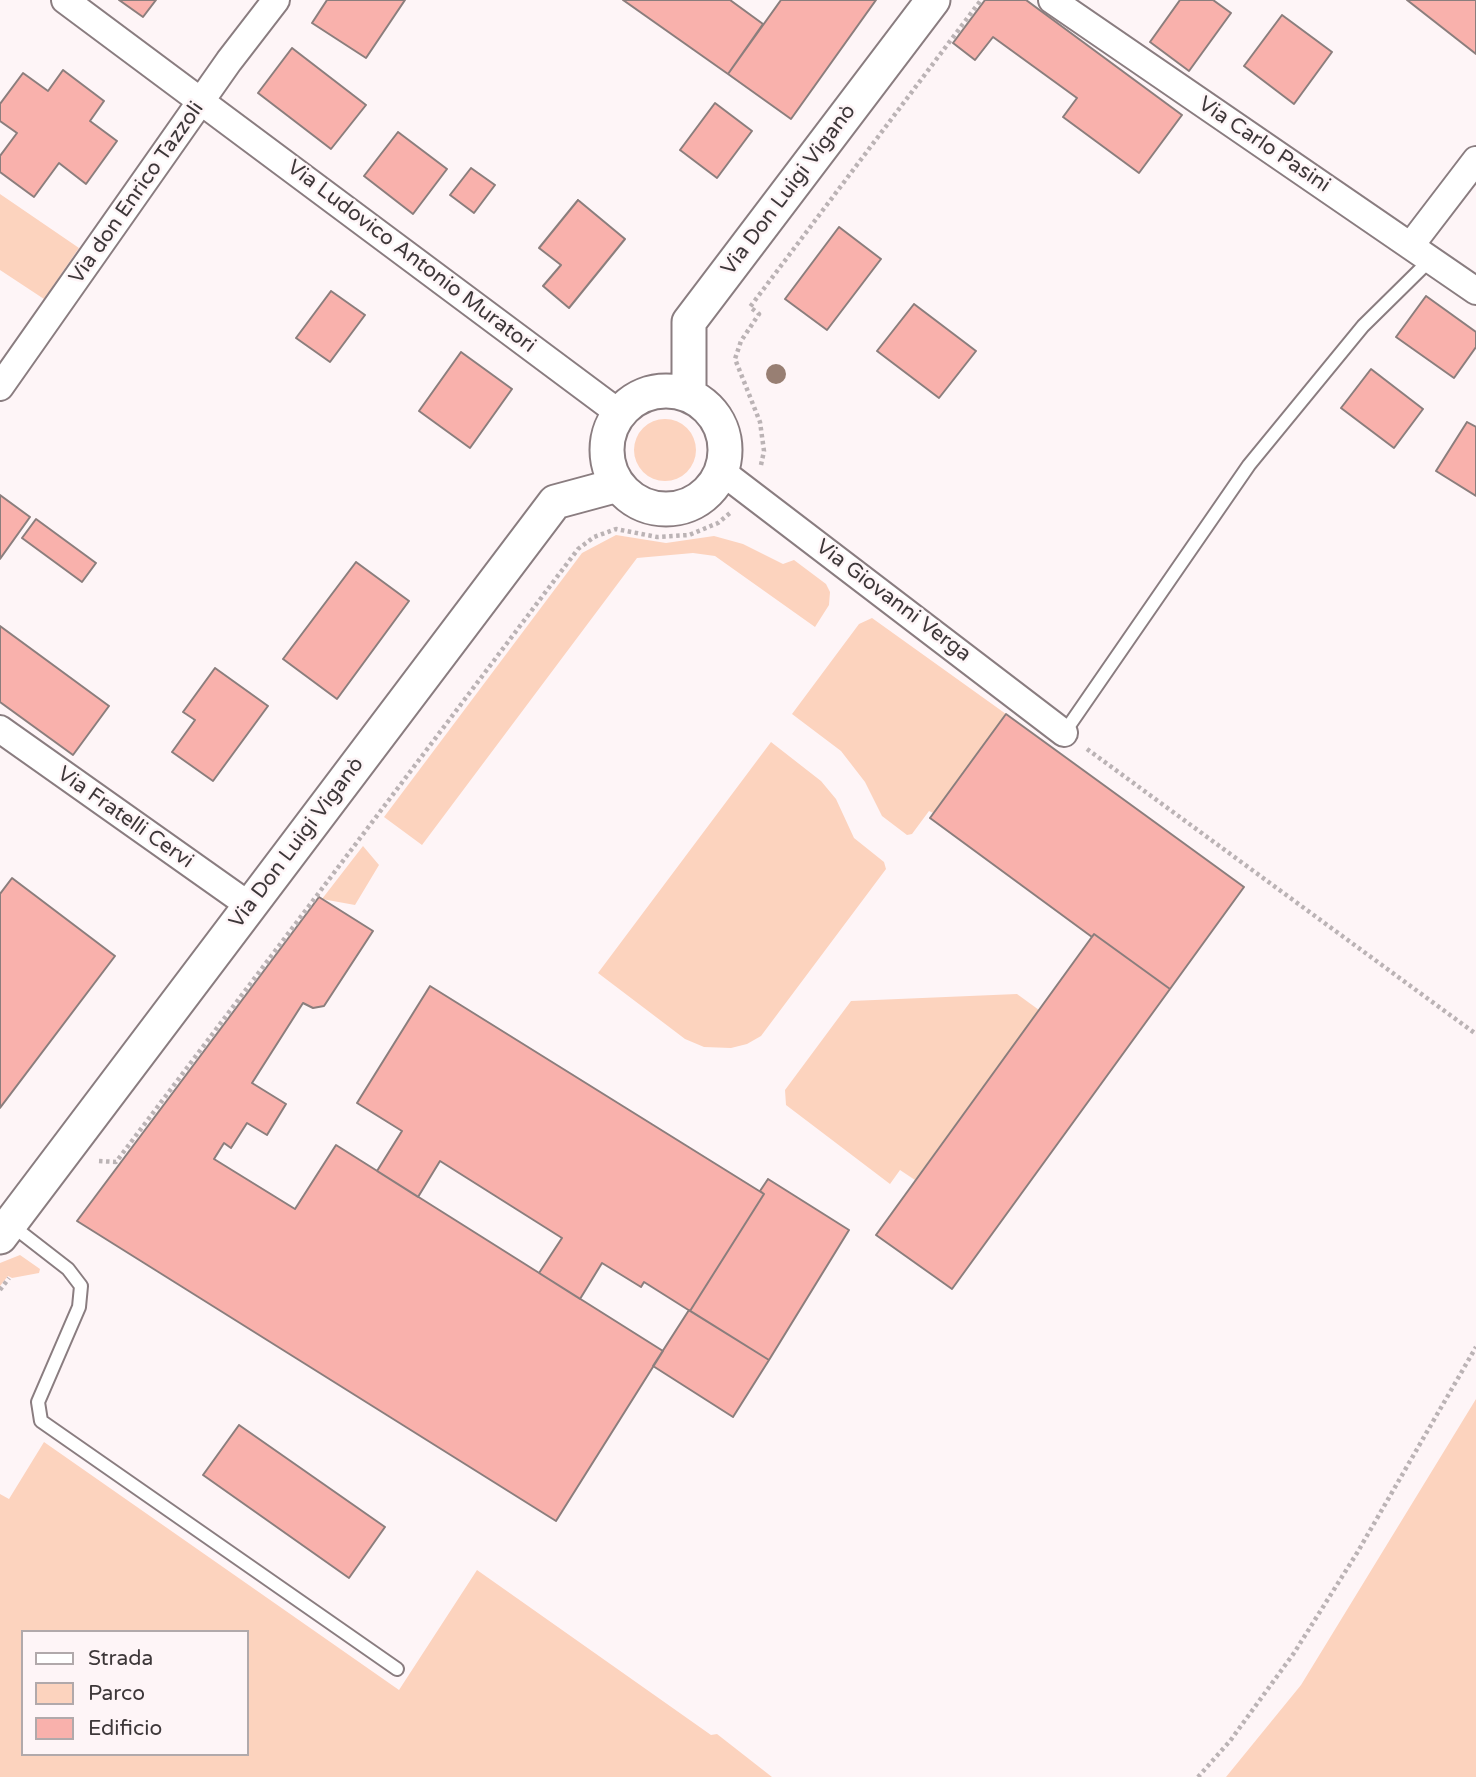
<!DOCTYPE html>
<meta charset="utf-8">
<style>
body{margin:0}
#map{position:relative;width:1476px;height:1777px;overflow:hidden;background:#fef5f7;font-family:"Varela Round",sans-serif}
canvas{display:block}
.legend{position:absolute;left:21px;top:1630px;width:228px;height:126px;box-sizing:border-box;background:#fef5f7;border:2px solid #b1a9ab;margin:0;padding:9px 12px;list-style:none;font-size:21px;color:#3d3739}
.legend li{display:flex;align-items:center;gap:14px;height:35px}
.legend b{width:35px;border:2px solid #b1a9ab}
</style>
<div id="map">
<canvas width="1476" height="1777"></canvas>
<ul class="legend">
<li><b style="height:9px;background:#fff"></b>Strada</li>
<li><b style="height:19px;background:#fcd3be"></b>Parco</li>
<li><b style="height:19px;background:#f9b1ac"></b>Edificio</li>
</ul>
</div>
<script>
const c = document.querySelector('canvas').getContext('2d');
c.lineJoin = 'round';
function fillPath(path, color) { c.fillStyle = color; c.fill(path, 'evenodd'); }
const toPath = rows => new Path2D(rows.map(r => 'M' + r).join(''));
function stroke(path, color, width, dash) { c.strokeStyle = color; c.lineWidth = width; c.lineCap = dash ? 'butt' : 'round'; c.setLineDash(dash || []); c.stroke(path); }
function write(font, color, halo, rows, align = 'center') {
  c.font = font + ' "Varela Round",sans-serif'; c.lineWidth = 5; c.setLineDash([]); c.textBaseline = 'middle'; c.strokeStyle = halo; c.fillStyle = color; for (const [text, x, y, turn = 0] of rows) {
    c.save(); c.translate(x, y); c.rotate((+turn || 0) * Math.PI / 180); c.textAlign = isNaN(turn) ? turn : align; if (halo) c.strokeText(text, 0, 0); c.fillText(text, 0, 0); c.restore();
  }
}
fillPath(toPath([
 [0,194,79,248,44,299,0,270],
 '634 450a31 31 0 1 1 62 0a31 31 0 1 1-62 0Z',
 [616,535,666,543,714,536,743,544,783,564,794,560,826,584,830,592,829,605,815,627,715,556,693,553,637,558,422,845,384,817,582,553],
 [872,618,1006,714,933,813,929,811,912,834,907,835,882,816,865,782,841,751,792,714,859,624],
 [771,742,821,781,836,799,854,838,884,862,886,869,761,1036,747,1044,731,1048,704,1047,685,1039,598,973],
 [363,846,379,865,355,905,322,899],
 [1017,994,1039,1010,915,1180,900,1170,890,1184,786,1105,785,1090,851,1001],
 [20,1255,40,1269,39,1273,12,1278,8,1276,0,1286,0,1263],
 [1476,1399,1476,1777,1226,1777,1301,1685],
 [44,1442,399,1690,477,1570,711,1735,717,1734,772,1777,0,1777,0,1494,9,1499],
 [23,1632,247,1632,247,1754,23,1754]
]), '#fcd3be');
const building = toPath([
 [119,0,156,0,143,17,119,0],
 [327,0,405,0,366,58,312,23,327,0],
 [623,0,730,0,763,24,728,74,623,0],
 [781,0,876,0,791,119,728,74,781,0],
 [985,0,1026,0,1182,115,1139,173,1063,117,1077,98,993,37,975,60,953,43,985,0],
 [1180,0,1213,0,1231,13,1189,71,1150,42,1180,0],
 [1407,0,1476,0,1476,54,1407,0],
 [1282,15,1332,52,1294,104,1244,66,1282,15],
 [292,48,366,105,331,149,258,93,292,48],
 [63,70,104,101,90,121,117,141,86,184,59,163,34,197,0,172,0,156,17,133,0,121,0,104,23,73,48,91,63,70],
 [715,103,752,131,717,178,680,150,715,103],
 [398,132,447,169,413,214,364,176,398,132],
 [471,168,495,185,474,213,450,195,471,168],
 [578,200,625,239,569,308,543,286,561,265,539,248,578,200],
 [839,227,881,259,827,330,785,299,839,227],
 [331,291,365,315,330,362,296,338,331,291],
 [1426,296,1476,332,1476,347,1454,378,1396,337,1426,296],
 [914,304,976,351,939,398,877,351,914,304],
 [461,352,512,389,470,448,419,411,461,352],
 [1371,369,1423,409,1394,448,1341,408,1371,369],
 [1467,422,1476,427,1476,496,1436,471,1467,422],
 [0,495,30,517,0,559,0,495],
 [36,519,96,563,82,582,22,538,36,519],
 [356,562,409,601,337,699,283,659,356,562],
 [0,626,109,706,73,755,0,702,0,626],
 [215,668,268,706,213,781,172,752,195,720,183,712,215,668],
 [1006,714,1244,887,1170,989,1094,934,1092,937,930,818,1006,714],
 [12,878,115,956,0,1108,0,894,12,878],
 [319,897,373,931,324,1006,313,1008,303,1003,252,1083,286,1104,267,1135,247,1123,231,1148,224,1143,214,1159,295,1209,336,1145,663,1351,556,1521,77,1221,319,897],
 [1094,934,1170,989,952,1289,876,1235,1094,934],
 [430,986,764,1194,690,1311,644,1282,641,1287,602,1263,580,1299,539,1273,562,1238,440,1161,418,1197,377,1171,402,1131,357,1103,430,986],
 [768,1179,849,1230,769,1360,690,1311,764,1194,760,1191,768,1179],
 [689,1310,769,1360,733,1417,653,1366,689,1310],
 [239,1425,385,1527,349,1578,203,1475,239,1425]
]);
fillPath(building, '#f9b1ac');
stroke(building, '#8b7e7d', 2);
const service = toPath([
 [1064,733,1249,465,1363,326,1431,259],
 [10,1224,68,1269,81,1286,79,1307,38,1402,41,1421,397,1669]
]);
const minor = toPath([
 [65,0,619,413],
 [1052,0,1476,291],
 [1411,245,1476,160],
 [0,387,229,61,276,0],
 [721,471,1064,733],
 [0,729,250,906]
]);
const tertiary = toPath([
 '607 450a59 59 0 1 1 118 0a59 59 0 1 1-118 0Z',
 [689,395,689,322,933,0],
 [0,1237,555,502,618,485]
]);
stroke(service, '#8a7d80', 16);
stroke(minor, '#8a7d80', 30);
stroke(tertiary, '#8a7d80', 37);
stroke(toPath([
 [761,465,764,451,760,422,735,359,741,341,759,314,750,307,981,0],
 [1087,749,1476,1034],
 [99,1161,116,1162,578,549,594,537,616,529,657,537,689,535,718,523,730,513],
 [0,1290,9,1278],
 [1198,1777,1230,1741,1294,1653,1357,1553,1476,1347]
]), '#bbb3b5', 4.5, [3.5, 3.5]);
stroke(service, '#fff', 12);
stroke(minor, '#fff', 26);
stroke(tertiary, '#fff', 33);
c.fillStyle = '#987f73';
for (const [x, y] of [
 [776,374]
]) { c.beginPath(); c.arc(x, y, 10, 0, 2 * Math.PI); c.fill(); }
write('21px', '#3d3739', '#fef5f7', [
 ["Via Carlo Pasini",1264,145,34],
 ["Via Don Luigi Viganò",789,190,-53],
 ["Via don Enrico Tazzoli",137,193,-55],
 ["Via Ludovico Antonio Muratori",411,257,37],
 ["Via Giovanni Verga",893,601,37],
 ["Via Fratelli Cervi",125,818,35],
 ["Via Don Luigi Viganò",297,843,-53]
]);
</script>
